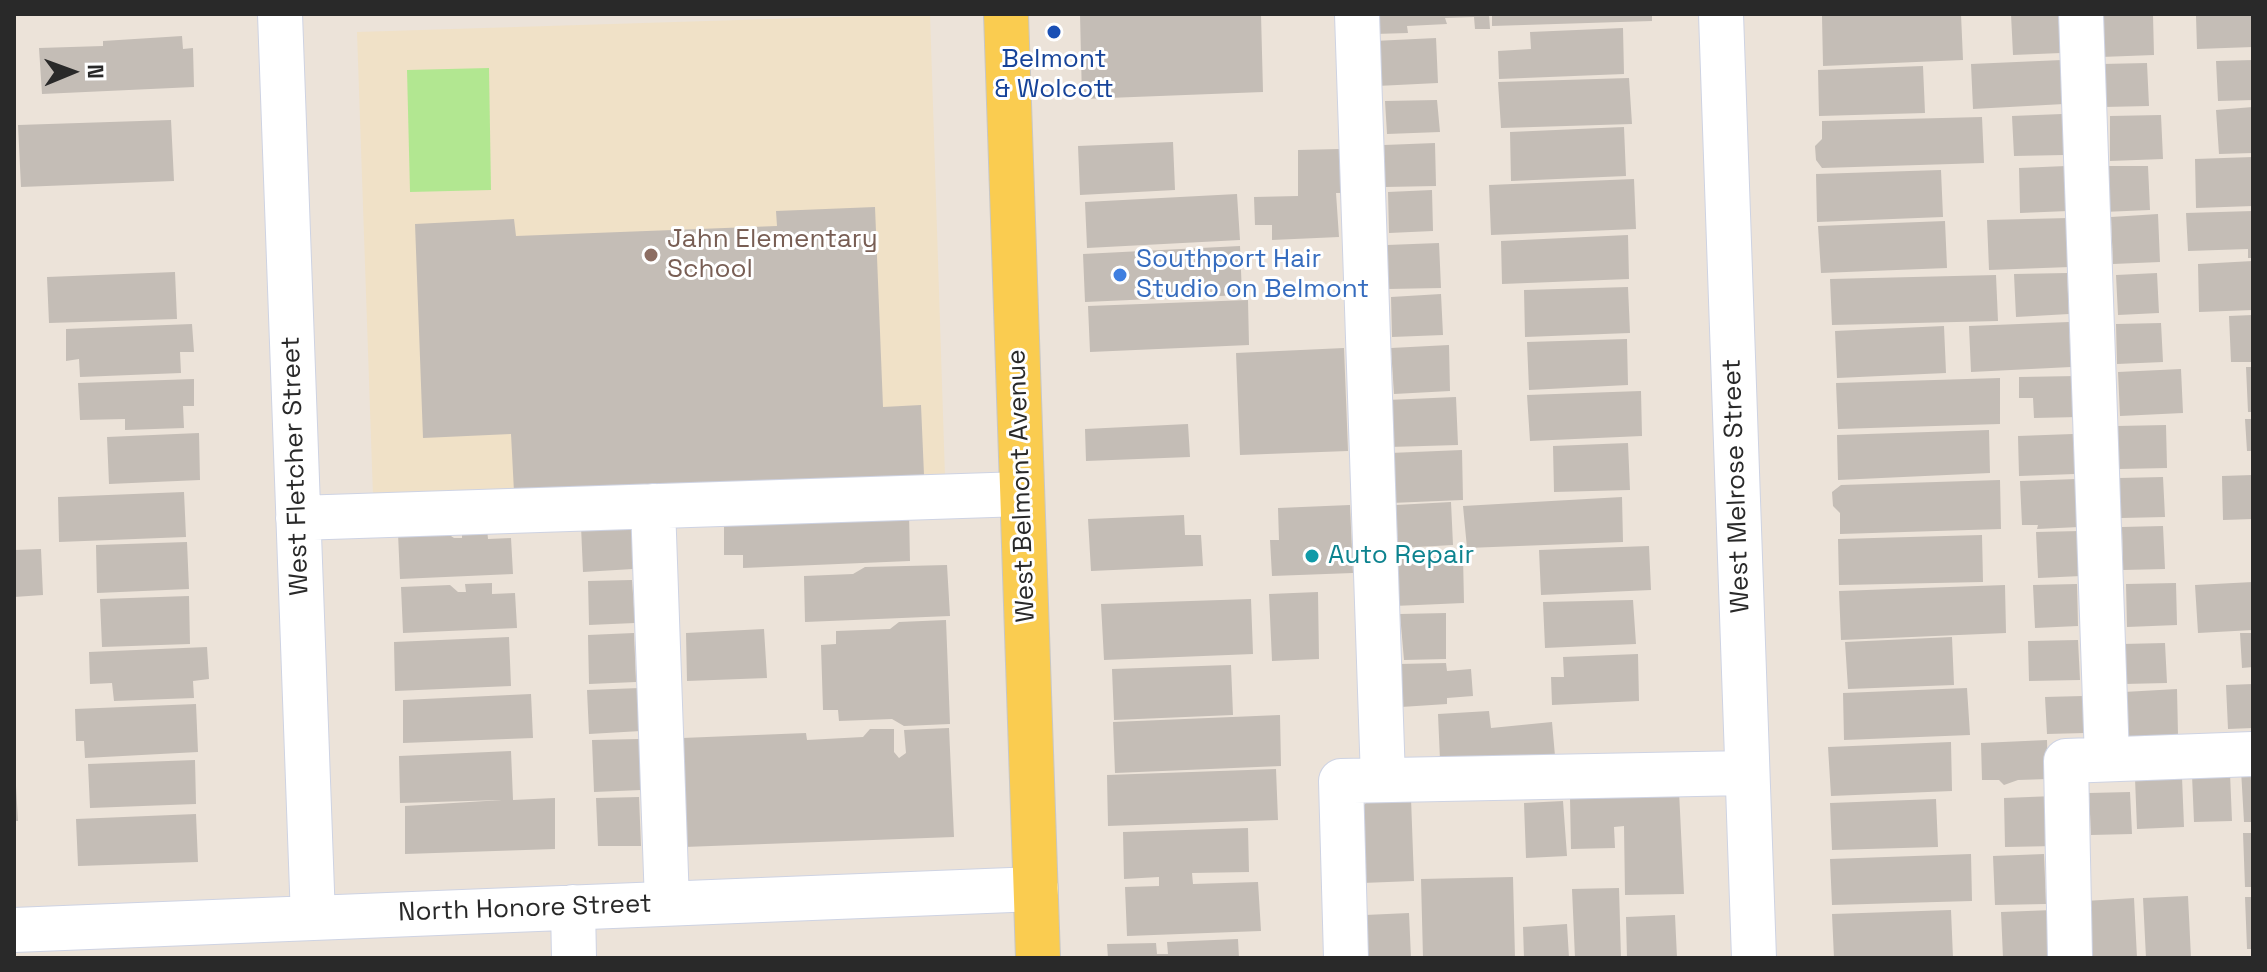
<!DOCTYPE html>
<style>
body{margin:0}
#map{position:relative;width:2267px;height:972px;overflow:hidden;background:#ece3d9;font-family:"Space Grotesk",sans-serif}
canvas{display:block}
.frame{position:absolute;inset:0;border:16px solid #292929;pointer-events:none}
.north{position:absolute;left:32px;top:32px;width:80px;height:80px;-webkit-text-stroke:6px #fff;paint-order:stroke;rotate:89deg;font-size:22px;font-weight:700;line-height:32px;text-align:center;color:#292929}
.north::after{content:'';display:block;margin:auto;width:28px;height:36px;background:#292929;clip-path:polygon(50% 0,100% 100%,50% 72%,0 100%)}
</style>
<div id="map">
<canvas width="2267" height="972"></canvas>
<div class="frame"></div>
<div class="north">N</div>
</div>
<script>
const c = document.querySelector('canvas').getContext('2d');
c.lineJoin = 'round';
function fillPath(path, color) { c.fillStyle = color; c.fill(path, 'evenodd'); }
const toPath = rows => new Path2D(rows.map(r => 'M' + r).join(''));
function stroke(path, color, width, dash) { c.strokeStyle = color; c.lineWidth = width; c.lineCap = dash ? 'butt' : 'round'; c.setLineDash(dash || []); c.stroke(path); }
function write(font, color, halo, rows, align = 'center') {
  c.font = font + ' "Space Grotesk",sans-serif'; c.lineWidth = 6; c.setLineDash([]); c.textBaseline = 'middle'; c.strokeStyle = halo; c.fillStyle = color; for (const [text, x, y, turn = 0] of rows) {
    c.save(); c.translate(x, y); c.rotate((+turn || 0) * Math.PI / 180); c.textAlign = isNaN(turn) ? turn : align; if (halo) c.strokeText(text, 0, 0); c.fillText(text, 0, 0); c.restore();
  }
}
fillPath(toPath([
 [930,14,945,477,373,496,357,32]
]), '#f0e1c7');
fillPath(toPath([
 [489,68,491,190,410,192,407,70]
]), '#b2e791');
fillPath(toPath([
 [1080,14,1261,14,1263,92,1082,99],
 [1375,14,1489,14,1490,29,1475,29,1474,17,1445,18,1447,24,1407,26,1408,33,1375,34],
 [1492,14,1652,14,1652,21,1492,26],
 [1961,14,1963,60,1823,66,1822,16],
 [2011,14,2058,14,2061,53,2013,55],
 [2253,14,2253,47,2197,49,2196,16],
 [2153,15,2154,55,2101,57,2100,16],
 [1623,28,1624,74,1499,79,1498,51,1531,49,1530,32],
 [182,36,183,49,193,48,194,87,42,94,39,48,103,46,103,41],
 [1436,38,1438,83,1377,86,1374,41],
 [2062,60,2064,104,1973,109,1971,64],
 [2253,60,2253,100,2218,101,2216,61],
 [2147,63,2149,106,2104,107,2102,64],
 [1923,66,1925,113,1819,116,1818,70],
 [1629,78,1632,124,1501,128,1498,82],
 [1437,100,1440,132,1387,134,1385,101],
 [2253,107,2253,153,2219,154,2216,110],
 [2062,114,2064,155,2014,156,2012,116],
 [2161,115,2163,159,2110,161,2110,116],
 [1982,117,1984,163,1822,168,1816,160,1815,146,1822,139,1822,121],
 [171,120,174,181,21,187,18,125],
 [1624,127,1626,176,1511,181,1510,132],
 [1173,142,1175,190,1080,195,1078,146],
 [1435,143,1436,186,1385,187,1384,145],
 [1339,149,1341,193,1336,193,1339,237,1272,240,1272,225,1255,225,1254,197,1298,196,1298,150],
 [2253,157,2253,206,2196,208,2195,159],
 [2066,166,2068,211,2020,213,2019,168],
 [2102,166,2148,166,2150,210,2103,212],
 [1941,170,1943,217,1817,222,1816,174],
 [1634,179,1636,229,1491,235,1489,185],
 [1432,190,1433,231,1389,233,1388,192],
 [1237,194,1240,240,1087,248,1085,202],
 [875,207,883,407,921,405,924,475,514,492,511,434,423,438,415,224,514,219,516,236,777,226,776,211],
 [2253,211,2253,258,2248,258,2248,249,2188,251,2186,213],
 [2158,214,2160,262,2113,264,2111,217],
 [2069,218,2070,267,1989,270,1987,220],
 [1945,221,1947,268,1821,273,1818,226],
 [1628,235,1629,279,1502,284,1501,241],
 [1439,243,1441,288,1388,289,1387,245],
 [1240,246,1242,295,1085,302,1083,254],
 [2253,261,2253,310,2199,312,2198,264],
 [175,272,177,319,49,323,47,277],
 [2067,273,2069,314,2016,317,2014,274],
 [2157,273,2159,313,2118,315,2116,275],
 [1996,275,1998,321,1832,325,1830,279],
 [1628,287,1630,333,1525,337,1524,290],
 [1441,294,1443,335,1392,337,1391,297],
 [1248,300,1249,345,1090,352,1088,306],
 [2253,315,2253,362,2231,362,2229,316],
 [2069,322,2071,367,1971,372,1969,326],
 [2161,323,2163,362,2117,364,2116,324],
 [192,324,194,352,180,352,181,373,80,377,79,359,66,361,66,329],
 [1944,326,1946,373,1837,378,1835,331],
 [1627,339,1628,385,1529,390,1527,342],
 [1449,345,1450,391,1394,394,1391,348],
 [1344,348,1348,451,1240,455,1236,353],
 [2246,367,2253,367,2253,412,2248,412],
 [2181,369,2183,413,2120,416,2118,372],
 [2077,376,2079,417,2034,418,2033,398,2019,398,2019,377],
 [2000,378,2000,424,1838,429,1836,383],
 [194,379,194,406,183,406,184,428,125,430,125,419,80,420,78,383],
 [1641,391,1642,436,1530,441,1527,395],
 [1456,397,1458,445,1389,447,1387,400],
 [2245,419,2253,419,2253,451,2247,451],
 [1188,424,1190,457,1086,461,1085,429],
 [2166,425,2167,468,2118,469,2117,426],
 [1989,430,1990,473,1838,480,1837,435],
 [199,433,200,480,109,484,107,437],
 [2073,434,2075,474,2019,476,2018,436],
 [1628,443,1630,490,1554,492,1553,446],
 [1462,450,1463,500,1391,503,1390,453],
 [2253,475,2253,519,2223,520,2222,476],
 [2163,477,2165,517,2121,518,2119,478],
 [2077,479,2079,527,2037,529,2038,525,2022,525,2020,481],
 [2000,480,2001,529,1840,534,1840,513,1833,506,1832,492,1841,485],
 [184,492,186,537,59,542,58,497],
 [1622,497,1623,542,1467,548,1463,506],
 [1451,502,1453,545,1398,548,1396,505],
 [1350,505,1353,573,1272,576,1270,540,1279,540,1278,508],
 [909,512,910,561,743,568,743,555,724,555,724,516],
 [1184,515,1185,535,1201,535,1203,566,1091,571,1088,519],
 [632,523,633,569,583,572,581,526],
 [2163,526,2165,569,2123,570,2122,527],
 [487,529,488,539,511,538,513,574,400,579,398,533,445,532,454,538,462,538,462,530],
 [2080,531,2081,576,2038,578,2036,532],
 [1982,535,1983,582,1839,585,1838,539],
 [187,542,189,589,97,593,96,545],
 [1649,546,1651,590,1541,595,1539,550],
 [41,549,43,595,14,597,14,550],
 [1463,556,1464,603,1394,606,1392,559],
 [947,565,950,616,805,622,804,576,853,574,865,567],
 [632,580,635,623,589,625,588,581],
 [2253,582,2253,630,2198,633,2195,585],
 [492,583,492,594,515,593,517,628,403,633,401,587,450,585,458,592,466,592,465,584],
 [2176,583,2177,625,2127,627,2126,584],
 [2077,584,2078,626,2035,628,2033,585],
 [2005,585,2006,633,1841,640,1839,591],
 [1318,592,1319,659,1272,661,1269,594],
 [189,596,190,644,102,647,100,599],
 [1251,599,1253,654,1104,660,1101,604],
 [1633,600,1636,644,1545,648,1543,602],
 [1446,613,1446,659,1404,660,1400,614],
 [946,620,950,724,904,726,892,719,839,721,838,710,823,710,821,645,836,644,836,631,890,629,899,622],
 [764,629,767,678,687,681,686,633],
 [634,633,636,682,589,684,588,635],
 [2240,633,2253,633,2253,667,2242,668],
 [509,637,511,686,395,691,394,642],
 [1952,637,1954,685,1848,689,1845,642],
 [2078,640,2080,680,2029,681,2028,641],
 [2165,643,2167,683,2124,684,2122,644],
 [207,647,209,679,193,681,194,698,114,701,112,683,90,684,89,652],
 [1638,654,1639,701,1552,705,1551,677,1564,677,1563,657],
 [1446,663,1447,671,1471,669,1473,696,1447,698,1447,704,1401,707,1399,664],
 [1231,665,1233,715,1114,720,1112,669],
 [2253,684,2253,728,2228,729,2226,685],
 [640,688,641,731,589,734,587,690],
 [1967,688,1970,735,1844,740,1843,693],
 [2177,689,2178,735,2126,737,2124,692],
 [531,694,533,738,403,743,403,700],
 [2083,696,2085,733,2047,734,2045,697],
 [196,704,198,752,85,758,84,741,76,741,75,709],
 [1489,711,1491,728,1552,722,1555,756,1440,760,1438,714],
 [1280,715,1281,766,1115,773,1113,722],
 [949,728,954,837,684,847,682,738,806,733,807,740,863,737,870,729,894,729,894,752,899,758,906,753,904,730],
 [639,739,641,790,594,792,592,740],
 [2047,740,2048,779,2018,780,2004,785,1999,780,1982,780,1981,743],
 [1951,742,1952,791,1831,796,1828,747],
 [511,751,513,800,555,798,555,849,405,854,405,806,502,800,400,803,399,756],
 [195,760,196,804,90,808,88,764],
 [1276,769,1278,820,1108,826,1107,775],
 [2241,770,2253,770,2253,822,2244,822],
 [2230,773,2232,821,2194,822,2192,775],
 [2182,777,2184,827,2137,829,2135,778],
 [14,786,16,786,18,821,14,821],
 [1679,791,1684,894,1625,895,1624,826,1614,827,1615,848,1571,849,1570,798],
 [2130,792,2132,834,2091,835,2089,793],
 [2054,796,2056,846,2005,847,2004,798],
 [639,797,641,846,598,846,596,798],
 [1411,798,1414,881,1362,883,1359,810,1370,799],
 [1936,799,1938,847,1832,850,1830,803],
 [1563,801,1567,856,1526,858,1524,803],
 [196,814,198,862,78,866,76,819],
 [1248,828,1249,872,1192,873,1193,884,1258,882,1261,931,1127,936,1125,887,1159,886,1159,877,1124,879,1123,832],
 [2243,833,2253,833,2253,887,2245,887],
 [1971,854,1972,901,1832,905,1830,859],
 [2044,854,2046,904,1995,905,1993,856],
 [1513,877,1515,958,1423,958,1421,879],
 [1619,888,1621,958,1575,958,1572,889],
 [2188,896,2191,958,2146,958,2143,898],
 [2245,897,2253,897,2253,949,2247,949],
 [2134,898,2137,958,2088,958,2085,901],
 [1951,910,1953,958,1834,958,1832,914],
 [2053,910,2055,958,2003,958,2001,912],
 [1409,913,1411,958,1366,958,1365,915],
 [1675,915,1677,958,1627,958,1626,917],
 [1567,924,1569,958,1524,958,1523,927],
 [1238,939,1239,958,1108,958,1107,944,1156,943,1157,954,1168,954,1167,942]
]), '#c4bdb6');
const minor = toPath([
 [280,14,313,918],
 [1357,14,1383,779],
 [1721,14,1754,958],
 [2081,14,2107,759],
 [653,506,667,903],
 [298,518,1022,494],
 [573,907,574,958],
 [14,930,1036,889],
 [1346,958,1341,781,1747,773],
 [2070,958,2066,761,2253,754]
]);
const major = toPath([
 [1006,14,1038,958]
]);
stroke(minor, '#ced3e3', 46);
stroke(major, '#c7c7c7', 46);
stroke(minor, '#fff', 44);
stroke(major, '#facc50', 44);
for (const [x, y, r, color] of [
 [1054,32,8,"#1a4fb4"],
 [651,255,8,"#8d6e63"],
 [1120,275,8,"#3f7fe0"],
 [1312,556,8,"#0f9aa8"]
]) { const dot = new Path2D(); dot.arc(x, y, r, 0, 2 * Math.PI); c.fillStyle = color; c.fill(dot); stroke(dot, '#fff', 3); }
write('26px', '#164399', '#fff', [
 ["Belmont",1054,60],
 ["& Wolcott",1054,90]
]);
write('26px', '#785e54', '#fff', [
 ["Jahn Elementary",667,240],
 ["School",667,270]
], 'left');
write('26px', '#366cbe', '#fff', [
 ["Southport Hair",1136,260],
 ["Studio on Belmont",1136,290]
], 'left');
write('26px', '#292929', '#fff', [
 ["West Fletcher Street",296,466,-92],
 ["West Belmont Avenue",1022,486,-92],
 ["West Melrose Street",1737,486,-92],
 ["North Honore Street",525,909,-2]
]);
write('26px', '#0d838f', '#fff', [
 ["Auto Repair",1328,556]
], 'left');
</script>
